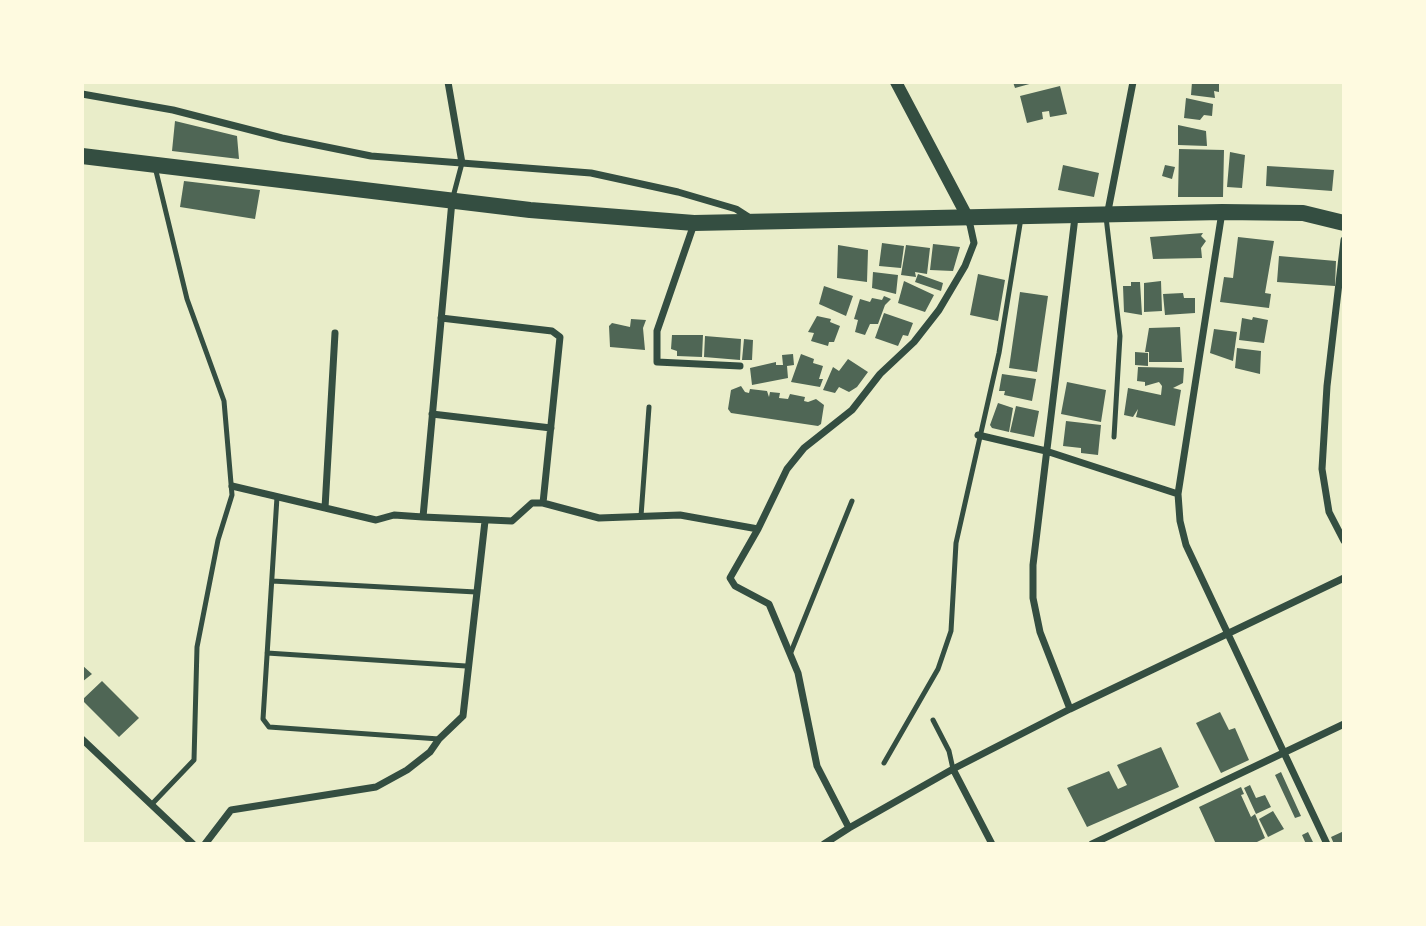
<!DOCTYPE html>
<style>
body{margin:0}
#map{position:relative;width:1426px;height:926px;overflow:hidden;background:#e9edc9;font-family:"Noto Sans",sans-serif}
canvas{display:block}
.frame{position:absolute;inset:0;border:84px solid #fefae0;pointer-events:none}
</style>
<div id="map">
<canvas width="1426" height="926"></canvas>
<div class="frame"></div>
</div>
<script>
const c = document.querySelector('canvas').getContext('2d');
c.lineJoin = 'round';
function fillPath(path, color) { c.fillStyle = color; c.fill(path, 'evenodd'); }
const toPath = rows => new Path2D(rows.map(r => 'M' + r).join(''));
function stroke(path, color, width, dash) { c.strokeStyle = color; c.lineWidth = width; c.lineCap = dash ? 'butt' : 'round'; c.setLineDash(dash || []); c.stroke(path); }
fillPath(toPath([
 [1013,82,1033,82,1033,83,1015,88],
 [1192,82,1219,82,1219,92,1214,91,1215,98,1191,95],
 [1060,86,1067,114,1050,117,1049,111,1042,112,1043,119,1027,123,1020,96],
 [1186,98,1213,104,1212,116,1204,115,1200,120,1184,118],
 [175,121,237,136,239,159,172,151],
 [1178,125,1206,131,1207,146,1178,145],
 [1179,149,1224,150,1223,197,1178,197],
 [1230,152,1245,155,1242,188,1227,187],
 [1063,165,1099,173,1094,197,1058,190],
 [1165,165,1175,167,1172,179,1162,176],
 [1267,166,1334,170,1332,191,1266,186],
 [184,181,260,190,255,219,180,207],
 [1203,233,1201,236,1206,241,1201,248,1202,258,1153,259,1150,237],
 [1238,237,1274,241,1265,293,1271,294,1269,308,1220,302,1224,277,1233,278],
 [882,243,904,246,901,268,879,266],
 [933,244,960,247,953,271,930,270],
 [838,245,868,250,867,282,837,278],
 [906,245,930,248,927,274,915,272,916,277,901,275],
 [1279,256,1336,261,1335,286,1277,282],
 [873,272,898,275,896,294,872,288],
 [918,274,943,283,941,291,915,282],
 [978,274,1005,280,998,321,970,315],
 [904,281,934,295,925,312,898,303],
 [1161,281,1162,311,1144,312,1144,283],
 [1131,282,1140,282,1142,315,1124,312,1123,286,1131,286],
 [824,286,853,296,846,316,819,304],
 [1020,292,1048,296,1037,372,1009,368],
 [1183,293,1184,298,1195,298,1195,313,1165,315,1163,294],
 [884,296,891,299,885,305,878,324,870,324,865,335,855,332,858,320,854,319,860,299,870,302,872,298,882,300],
 [884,313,913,323,908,336,903,335,898,346,875,338],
 [817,316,831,319,830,322,840,326,834,342,829,342,828,346,811,341,814,333,808,332],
 [1253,317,1268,320,1264,343,1239,340,1242,318,1252,320],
 [631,319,646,320,643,328,645,350,610,347,609,326,612,323,630,327],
 [1180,327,1182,362,1149,362,1149,352,1145,352,1149,328],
 [1214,329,1237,332,1233,361,1210,353],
 [672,335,703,335,702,357,677,356,677,351,671,349],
 [705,336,741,339,740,360,704,357],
 [744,339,753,340,752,360,742,360],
 [1237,348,1261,351,1260,374,1235,368],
 [1135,352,1148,353,1148,366,1135,365],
 [793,354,794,365,787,366,788,378,752,385,750,368,776,362,776,365,783,365,782,355],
 [801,354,814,359,813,363,823,366,819,379,823,379,820,387,791,382],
 [848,359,868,372,857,387,849,392,839,387,835,393,823,390,833,367,839,371],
 [1138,367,1184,368,1183,383,1173,388,1181,390,1175,426,1136,417,1138,409,1133,417,1124,415,1128,388,1161,395,1162,386,1159,382,1145,386,1145,382,1137,381],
 [1002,374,1036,379,1032,401,1004,395,1005,391,999,391],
 [1067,382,1106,390,1101,422,1061,414],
 [741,386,745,392,749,393,750,389,767,391,769,397,770,392,780,393,779,398,788,399,790,394,805,397,804,401,808,402,816,399,824,405,821,424,818,426,731,413,728,409,731,390],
 [998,403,1013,408,1009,432,992,428,990,425],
 [1016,406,1039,411,1034,437,1010,432],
 [1066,421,1101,425,1098,455,1081,453,1081,448,1063,446],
 [82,665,92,674,82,682],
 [102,681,139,718,119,737,82,700],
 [1220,712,1229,730,1235,728,1249,760,1221,773,1196,723],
 [1161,747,1179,787,1087,827,1067,788,1109,771,1118,789,1127,785,1117,765],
 [1281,772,1301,816,1295,818,1275,775],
 [1250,785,1256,798,1265,795,1271,807,1256,814,1244,788],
 [1241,787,1244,794,1241,795,1251,817,1255,814,1265,838,1253,844,1216,844,1199,807],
 [1273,811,1284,829,1268,837,1259,819],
 [1344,831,1344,844,1334,844,1331,837],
 [1308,832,1314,844,1306,844,1302,835]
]), '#4f6655');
stroke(toPath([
 [453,197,462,163],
 [1106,217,1120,336,1114,437],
 [277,497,263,719,269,727,439,739],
 [641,516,649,407],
 [272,581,476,592],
 [791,652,852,501],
 [267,653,466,666],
 [933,720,949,751,953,769],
 [884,763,938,669,951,631,956,543,999,353,1021,218],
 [152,804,194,760,197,647,218,540,232,495,224,401,187,299,155,167]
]), '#344e41', 5);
stroke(toPath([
 [448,82,462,163],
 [82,94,173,110,282,138,371,156,591,173,678,192,736,209,750,218],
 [452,201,423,517,512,521,532,503,543,503,599,518,680,515,758,529],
 [1222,212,1178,494,1180,521,1186,545,1327,844],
 [1107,216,1133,82],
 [694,224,657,331,657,362,740,366],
 [1344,240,1327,386,1322,469,1329,512,1344,541],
 [441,318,552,331,560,337,543,503],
 [432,414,551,428],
 [978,435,1046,451,1178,494],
 [232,486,376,520,394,515,423,517],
 [325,508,335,333],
 [1070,709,1344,578],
 [82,739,193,844],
 [849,828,953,769],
 [205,844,231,810,376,787,407,770,430,752,439,739,463,716,485,521],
 [824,844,849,828,817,766,798,673,769,604,735,586,730,578,758,529,787,469,804,448,852,410,880,374,914,342,939,310,965,266,974,243,969,220],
 [992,844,953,769,1070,709,1040,632,1033,598,1033,565,1075,217],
 [1092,844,1344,724]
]), '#344e41', 7);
stroke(toPath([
 [896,82,969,220]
]), '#344e41', 12);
stroke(toPath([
 [82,156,530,210,694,223,1222,212,1303,213,1344,223]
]), '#344e41', 16);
</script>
